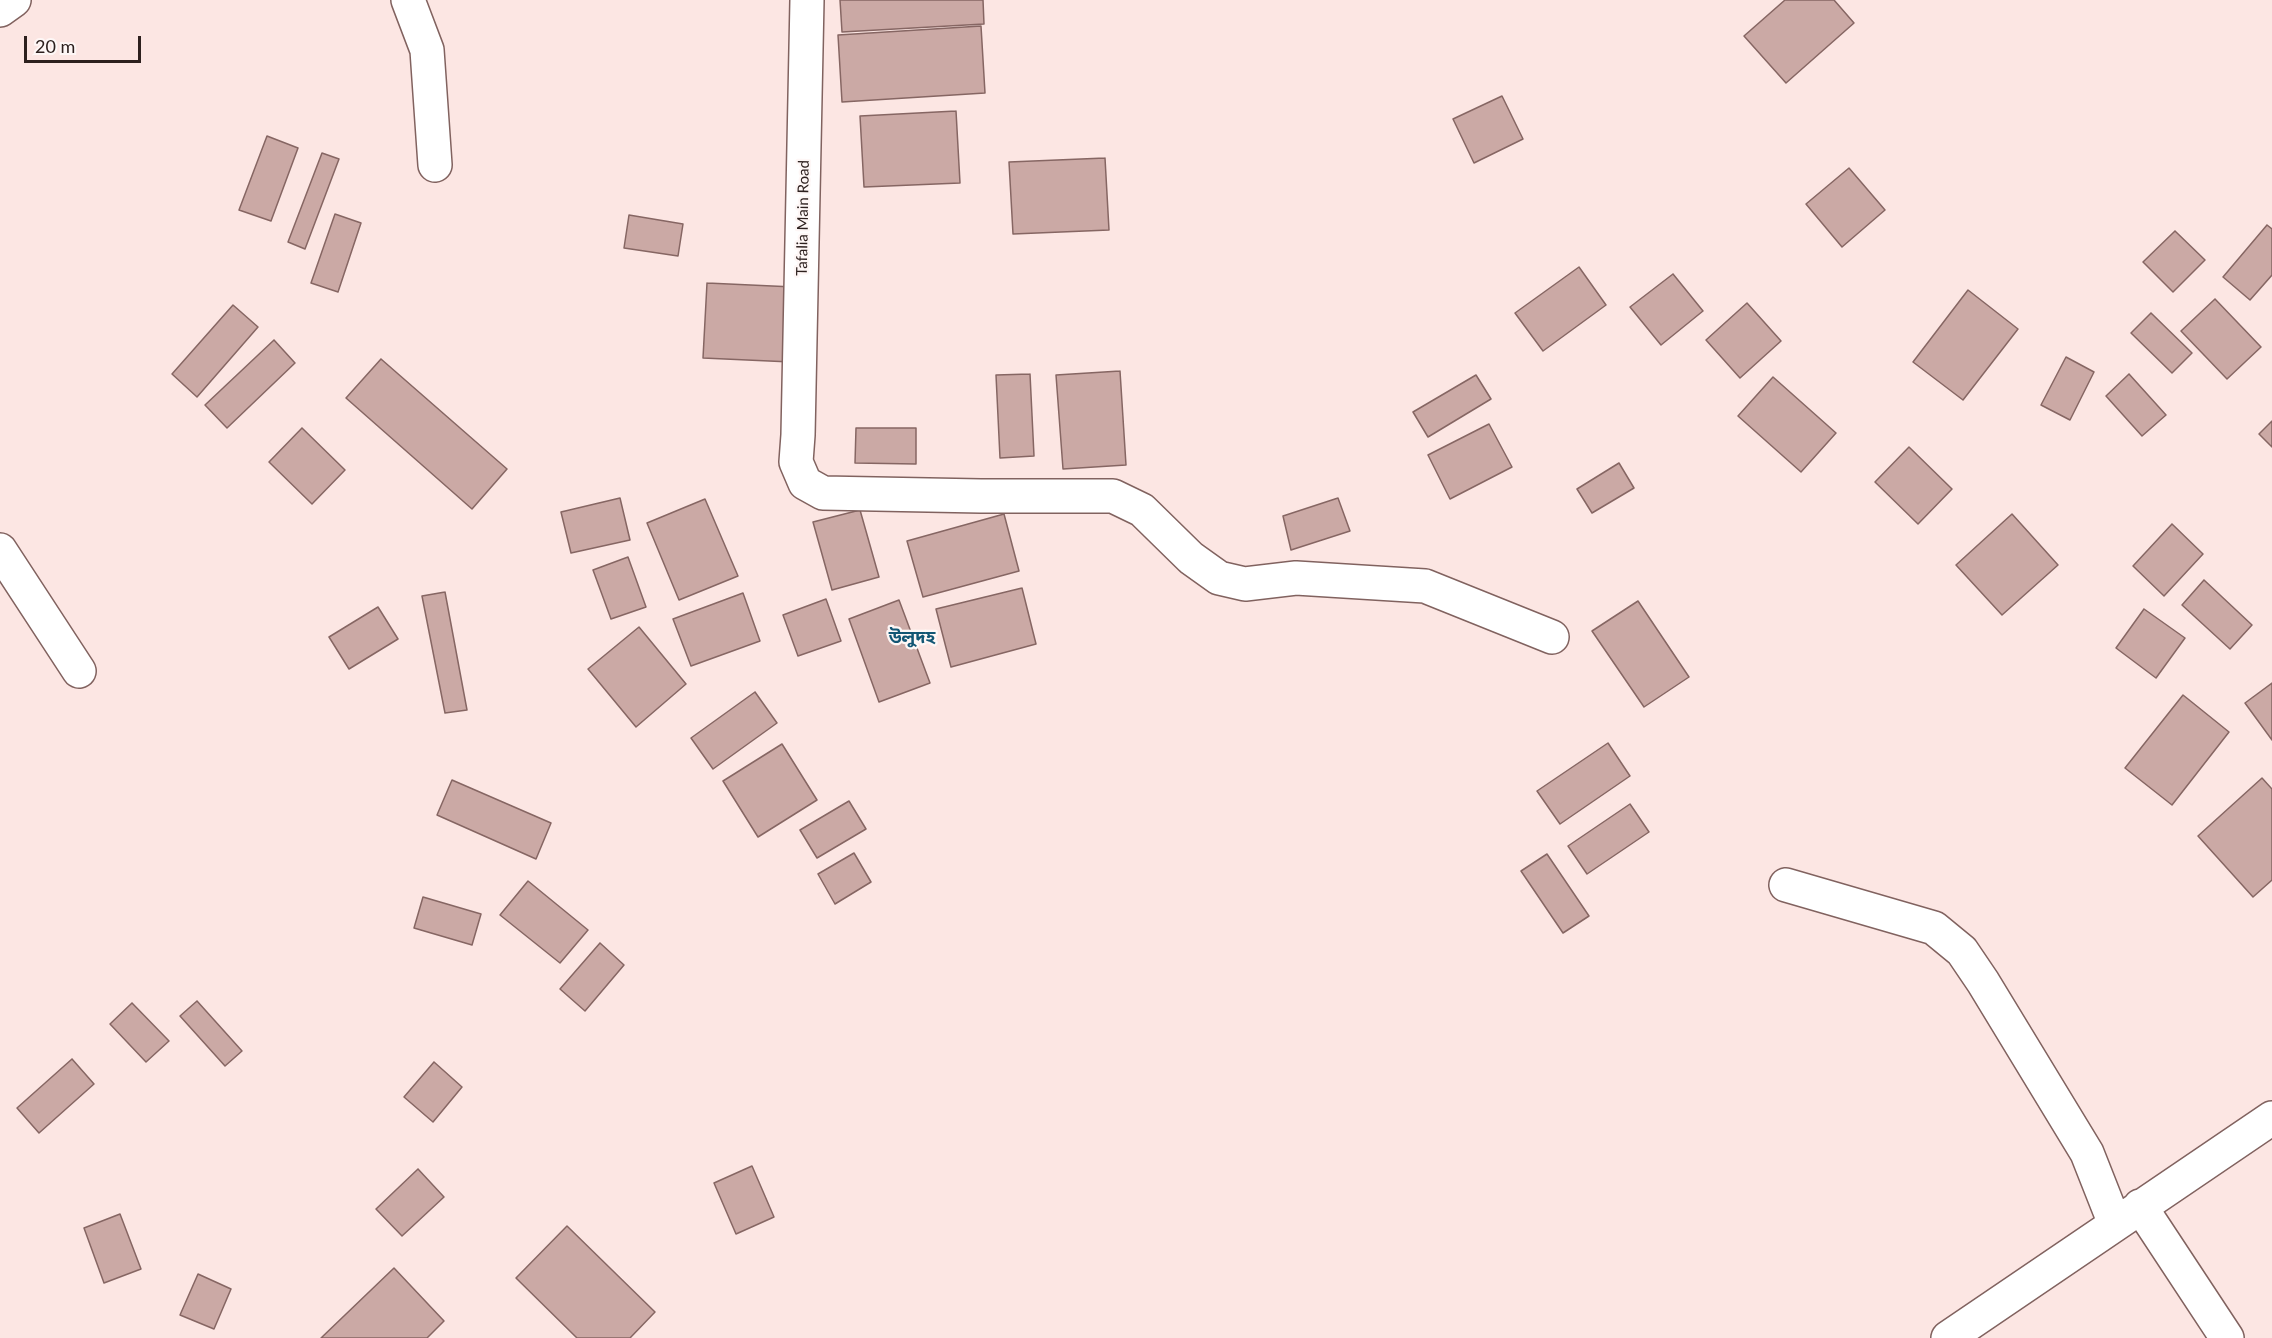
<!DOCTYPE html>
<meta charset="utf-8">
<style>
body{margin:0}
#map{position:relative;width:2272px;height:1338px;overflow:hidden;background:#fce6e3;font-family:Lato,sans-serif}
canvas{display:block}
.scale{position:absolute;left:24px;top:36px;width:117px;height:27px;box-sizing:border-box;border:3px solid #2d201e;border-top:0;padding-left:8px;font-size:18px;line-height:21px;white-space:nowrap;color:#2d201e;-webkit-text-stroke:4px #fef7f6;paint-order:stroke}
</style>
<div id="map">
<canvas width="2272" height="1338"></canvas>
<div class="scale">20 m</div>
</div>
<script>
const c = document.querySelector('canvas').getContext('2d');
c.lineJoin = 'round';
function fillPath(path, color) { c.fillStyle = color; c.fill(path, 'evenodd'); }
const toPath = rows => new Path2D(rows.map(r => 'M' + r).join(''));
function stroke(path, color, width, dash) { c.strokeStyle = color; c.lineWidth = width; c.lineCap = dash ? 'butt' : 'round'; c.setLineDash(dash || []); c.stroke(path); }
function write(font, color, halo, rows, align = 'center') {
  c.font = font + ' Lato,"Noto Sans Bengali",sans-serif'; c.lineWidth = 4.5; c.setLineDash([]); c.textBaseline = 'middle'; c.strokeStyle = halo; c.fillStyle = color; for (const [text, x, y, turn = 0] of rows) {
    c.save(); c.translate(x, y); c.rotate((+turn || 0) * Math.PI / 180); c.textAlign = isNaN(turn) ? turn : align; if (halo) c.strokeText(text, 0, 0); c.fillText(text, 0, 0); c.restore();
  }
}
const building = toPath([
 [840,0,983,0,984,24,842,32,840,0],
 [1785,0,1834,0,1854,23,1786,83,1744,36,1785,0],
 [981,26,985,93,842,102,838,35,981,26],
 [1502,96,1523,139,1474,163,1453,119,1502,96],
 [956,111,960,183,864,187,860,116,956,111],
 [267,136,298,148,271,221,239,210,267,136],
 [322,153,339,159,305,249,288,242,322,153],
 [1105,158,1109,230,1013,234,1009,162,1105,158],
 [1849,168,1885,210,1842,247,1806,204,1849,168],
 [335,214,361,223,338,292,311,283,335,214],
 [629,215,683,224,678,256,624,248,629,215],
 [2267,225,2272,229,2272,275,2250,300,2223,277,2267,225],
 [2175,231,2205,260,2173,292,2143,262,2175,231],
 [1579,267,1606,305,1543,351,1515,313,1579,267],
 [1673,274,1703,311,1661,345,1630,307,1673,274],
 [707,283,794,287,791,362,703,358,707,283],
 [1968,290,2018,329,1963,400,1913,362,1968,290],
 [2215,299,2261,347,2227,379,2181,331,2215,299],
 [1747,303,1781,341,1740,378,1706,340,1747,303],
 [233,305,258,327,197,397,172,374,233,305],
 [2151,313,2192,353,2172,373,2131,333,2151,313],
 [274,340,295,363,227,428,205,405,274,340],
 [2066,357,2094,372,2070,420,2041,405,2066,357],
 [381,359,507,469,472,509,346,398,381,359],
 [1120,371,1126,465,1063,469,1056,375,1120,371],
 [1030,374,1034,456,1000,458,996,375,1030,374],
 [2129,374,2166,415,2142,436,2106,396,2129,374],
 [1476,375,1491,399,1428,437,1413,412,1476,375],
 [1773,377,1836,433,1801,472,1738,416,1773,377],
 [2272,421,2272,447,2259,434,2272,421],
 [1489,424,1512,467,1450,499,1428,455,1489,424],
 [302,428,345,470,312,504,269,462,302,428],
 [856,428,916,428,916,464,855,463,856,428],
 [1909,447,1952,489,1918,524,1875,482,1909,447],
 [1619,463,1634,488,1592,513,1577,489,1619,463],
 [620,498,630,540,571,553,561,512,620,498],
 [1338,498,1350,531,1291,550,1283,516,1338,498],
 [705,499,738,576,679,600,647,523,705,499],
 [860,510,879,577,832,590,813,522,860,510],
 [1004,514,1019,571,923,597,907,541,1004,514],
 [2012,514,2058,565,2002,615,1956,565,2012,514],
 [2172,524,2203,554,2164,596,2133,566,2172,524],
 [628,557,646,607,611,619,593,570,628,557],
 [2204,580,2252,625,2230,649,2182,605,2204,580],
 [1022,588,1036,644,951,667,936,609,1022,588],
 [445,592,467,710,445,713,422,596,445,592],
 [743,593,760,641,691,666,673,619,743,593],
 [826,599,841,641,798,656,783,615,826,599],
 [899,600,930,683,879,702,849,619,899,600],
 [1638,601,1689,677,1644,707,1592,631,1638,601],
 [378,607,398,639,349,669,329,637,378,607],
 [2144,609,2185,638,2156,678,2116,648,2144,609],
 [639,627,686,684,636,727,588,669,639,627],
 [2272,683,2272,740,2245,703,2272,683],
 [755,692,777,723,713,769,691,738,755,692],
 [2183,695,2229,732,2172,805,2125,768,2183,695],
 [1608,743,1630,776,1560,824,1537,791,1608,743],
 [782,744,817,800,758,837,723,781,782,744],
 [2262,778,2272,789,2272,880,2253,897,2198,836,2262,778],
 [452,780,551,823,536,859,437,815,452,780],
 [849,801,866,829,817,858,800,830,849,801],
 [1630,804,1649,832,1587,874,1568,846,1630,804],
 [854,853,871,882,835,904,818,874,854,853],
 [1547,854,1589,916,1563,933,1521,871,1547,854],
 [528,881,588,930,560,963,500,915,528,881],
 [423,897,481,914,472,945,414,928,423,897],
 [600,943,624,965,585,1011,560,989,600,943],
 [197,1001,242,1051,225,1066,180,1016,197,1001],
 [132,1003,169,1041,146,1062,110,1024,132,1003],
 [72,1059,94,1084,39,1133,17,1108,72,1059],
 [434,1062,462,1087,433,1122,404,1097,434,1062],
 [752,1166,774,1217,736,1234,714,1183,752,1166],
 [418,1169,444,1197,402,1236,376,1209,418,1169],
 [120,1214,141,1269,104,1283,84,1228,120,1214],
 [567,1226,655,1312,630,1338,577,1338,516,1278,567,1226],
 [394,1268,444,1321,427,1338,321,1338,394,1268],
 [198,1274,231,1289,214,1329,180,1315,198,1274]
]);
fillPath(building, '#cba9a5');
stroke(building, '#866663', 1.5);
const minor = toPath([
 [408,0,427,50,435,165],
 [807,0,798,435,796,462,805,483,823,493,981,496,1113,496,1142,510,1191,558,1219,578,1245,584,1296,578,1425,586,1552,637],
 [0,10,14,0],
 [0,550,79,671],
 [1786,885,1934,928,1962,951,1983,982,2087,1153,2115,1224],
 [2140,1206,2227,1338],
 [1948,1338,2272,1118]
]);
stroke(minor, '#81625f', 36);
stroke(minor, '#fff', 33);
write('15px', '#2d201e', '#fef7f6', [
 ["Tafalia Main Road",803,218,-89]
]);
write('bold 18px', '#125674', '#fef7f6', [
 ["উলুদহ",912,637]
]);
</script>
